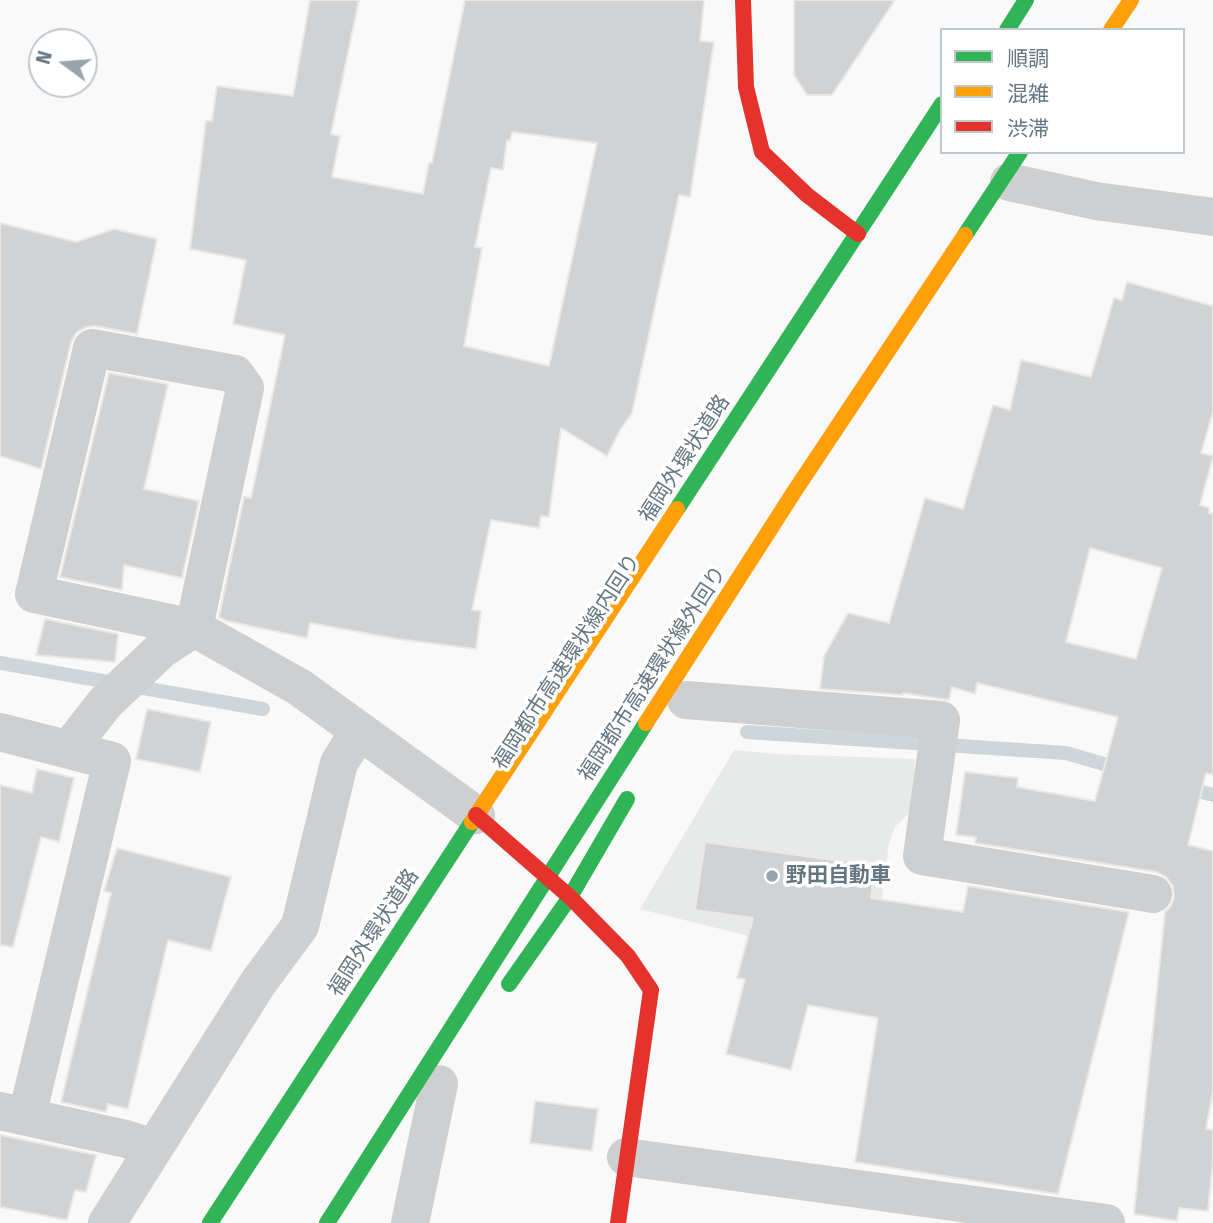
<!DOCTYPE html>
<meta charset="utf-8">
<style>
body{margin:0}
#map{position:relative;width:1213px;height:1223px;overflow:hidden;background:#f9f9f9;font-family:"Fira Sans","Noto Sans JP",sans-serif}
canvas{display:block}
.legend{position:absolute;left:940px;top:28px;width:245px;height:126px;box-sizing:border-box;background:#fff;border:2px solid #c1c8cd;margin:0;padding:9px 12px;list-style:none;font-size:21px;color:#657683}
.legend li{display:flex;align-items:center;gap:14px;height:35px}
.legend b{width:35px;border:2px solid #c1c8cd}
.north{position:absolute;left:28px;top:28px;width:70px;height:70px;box-sizing:border-box;background:#fff;border:2px solid #c1c8cd;border-radius:50%;rotate:286deg;font-size:19px;font-weight:700;line-height:28px;text-align:center;color:#657683}
.north::after{content:'';display:block;margin:auto;width:24px;height:32px;background:#99a4ac;clip-path:polygon(50% 0,100% 100%,50% 72%,0 100%)}
</style>
<div id="map">
<canvas width="1213" height="1223"></canvas>
<ul class="legend">
<li><b style="height:9px;background:#30b455"></b>順調</li>
<li><b style="height:9px;background:#ff9f0a"></b>混雑</li>
<li><b style="height:9px;background:#e5322d"></b>渋滞</li>
</ul>
<div class="north">N</div>
</div>
<script>
const c = document.querySelector('canvas').getContext('2d');
c.lineJoin = 'round';
function fillPath(path, color) { c.fillStyle = color; c.fill(path, 'evenodd'); }
const toPath = rows => new Path2D(rows.map(r => 'M' + r).join(''));
function stroke(path, color, width, dash) { c.strokeStyle = color; c.lineWidth = width; c.lineCap = dash ? 'butt' : 'round'; c.setLineDash(dash || []); c.stroke(path); }
function write(font, color, halo, rows, align = 'center') {
  c.font = font + ' "Fira Sans","Noto Sans JP",sans-serif'; c.lineWidth = 7; c.setLineDash([]); c.textBaseline = 'middle'; c.strokeStyle = halo; c.fillStyle = color; for (const [text, x, y, turn = 0] of rows) {
    c.save(); c.translate(x, y); c.rotate((+turn || 0) * Math.PI / 180); c.textAlign = isNaN(turn) ? turn : align; if (halo) c.strokeText(text, 0, 0); c.fillText(text, 0, 0); c.restore();
  }
}
fillPath(toPath([
 [734,750,777,754,915,759,913,809,895,827,889,843,873,967,640,909]
]), '#e8e9e9');
stroke(toPath([
 [0,663,263,709],
 [747,732,1066,753,1121,769],
 [1184,787,1213,795]
]), '#ced6d9', 14);
const building = toPath([
 [310,0,359,0,331,134,340,136,332,177,423,194,429,163,432,163,465,0,704,0,700,41,714,42,690,197,679,195,632,413,620,430,607,456,561,428,549,517,541,516,539,528,491,520,472,610,481,611,476,649,398,639,310,623,307,638,227,621,219,617,244,497,251,498,285,335,233,324,246,260,190,249,206,121,212,121,217,86,293,96,310,0],
 [512,132,597,143,549,366,464,346,482,248,475,247,491,168,503,170,507,140,510,141,512,132],
 [794,0,895,0,832,95,807,95,794,75,794,0],
 [0,223,76,242,114,229,157,239,137,334,96,326,86,327,76,333,71,342,41,469,0,456,0,223],
 [1127,282,1213,306,1213,412,1201,453,1213,456,1200,505,1209,508,1209,513,1213,514,1213,775,1206,773,1188,845,1213,851,1213,1092,1206,1129,1213,1130,1213,1159,1208,1211,1179,1208,1177,1221,1134,1214,1165,912,1170,907,1174,898,1173,886,1166,877,1157,872,975,843,976,837,956,835,965,772,1018,778,1017,787,1095,801,1118,717,977,683,975,694,952,687,949,700,903,693,903,695,820,689,824,656,848,613,889,623,925,498,963,509,993,405,1010,410,1021,360,1091,377,1114,298,1122,300,1127,282],
 [1090,548,1162,568,1136,659,1066,642,1090,548],
 [109,373,168,384,144,489,199,501,182,578,124,565,122,590,60,577,109,373],
 [45,619,118,634,115,662,36,655,45,619],
 [147,709,211,722,200,772,136,759,147,709],
 [37,769,74,778,59,842,41,837,13,947,0,945,0,785,32,793,37,769],
 [705,842,875,866,871,898,963,912,968,886,1129,912,1058,1194,855,1162,878,1018,808,1005,791,1070,726,1054,745,979,737,978,753,918,695,910,705,842],
 [117,848,231,877,211,951,168,940,128,1109,108,1104,106,1112,61,1102,111,893,104,891,117,848],
 [535,1101,598,1109,592,1151,530,1143,535,1101],
 [0,1135,96,1155,86,1192,75,1190,67,1220,0,1207,0,1135]
]);
fillPath(building, '#d0d2d3');
stroke(building, '#e8e8e8', 2);
stroke(toPath([
 [1009,182,1096,201,1213,217],
 [92,348,235,374,245,388,194,628,34,594,92,348],
 [686,700,941,720,922,856,1153,894],
 [0,732,112,761,27,1116],
 [69,749,105,703,162,649,194,628,299,687,476,815],
 [0,1111,126,1139,154,1148],
 [626,1157,1106,1223],
 [107,1223,258,983,300,926,339,763,359,731],
 [410,1223,439,1084]
]), '#cecfd0', 38);
stroke(toPath([
 [1007,30,1026,0],
 [965,235,1020,152],
 [677,509,942,104],
 [509,984,570,897,627,799],
 [210,1223,472,822],
 [327,1223,646,723]
]), '#30b455', 16);
stroke(toPath([
 [1111,30,1131,0],
 [646,723,794,492,965,235],
 [472,822,677,509]
]), '#ff9f0a', 16);
stroke(toPath([
 [743,0,746,87,762,152,807,195,858,234],
 [476,815,570,897,628,956,651,990,618,1223]
]), '#e5322d', 16);
for (const [x, y, r, color] of [
 [772,876,7,"#99a4ac"]
]) { const dot = new Path2D(); dot.arc(x, y, r, 0, 2 * Math.PI); c.fillStyle = color; c.fill(dot); stroke(dot, '#fff', 2.5); }
write('21px', '#657683', '#fff', [
 ["福岡外環状道路",685,459,-57],
 ["福岡都市高速環状線内回り",567,662,-57],
 ["福岡都市高速環状線外回り",653,674,-57],
 ["福岡外環状道路",374,933,-57]
]);
write('bold 21px', '#657683', '#fff', [
 ["野田自動車",786,876]
], 'left');
</script>
